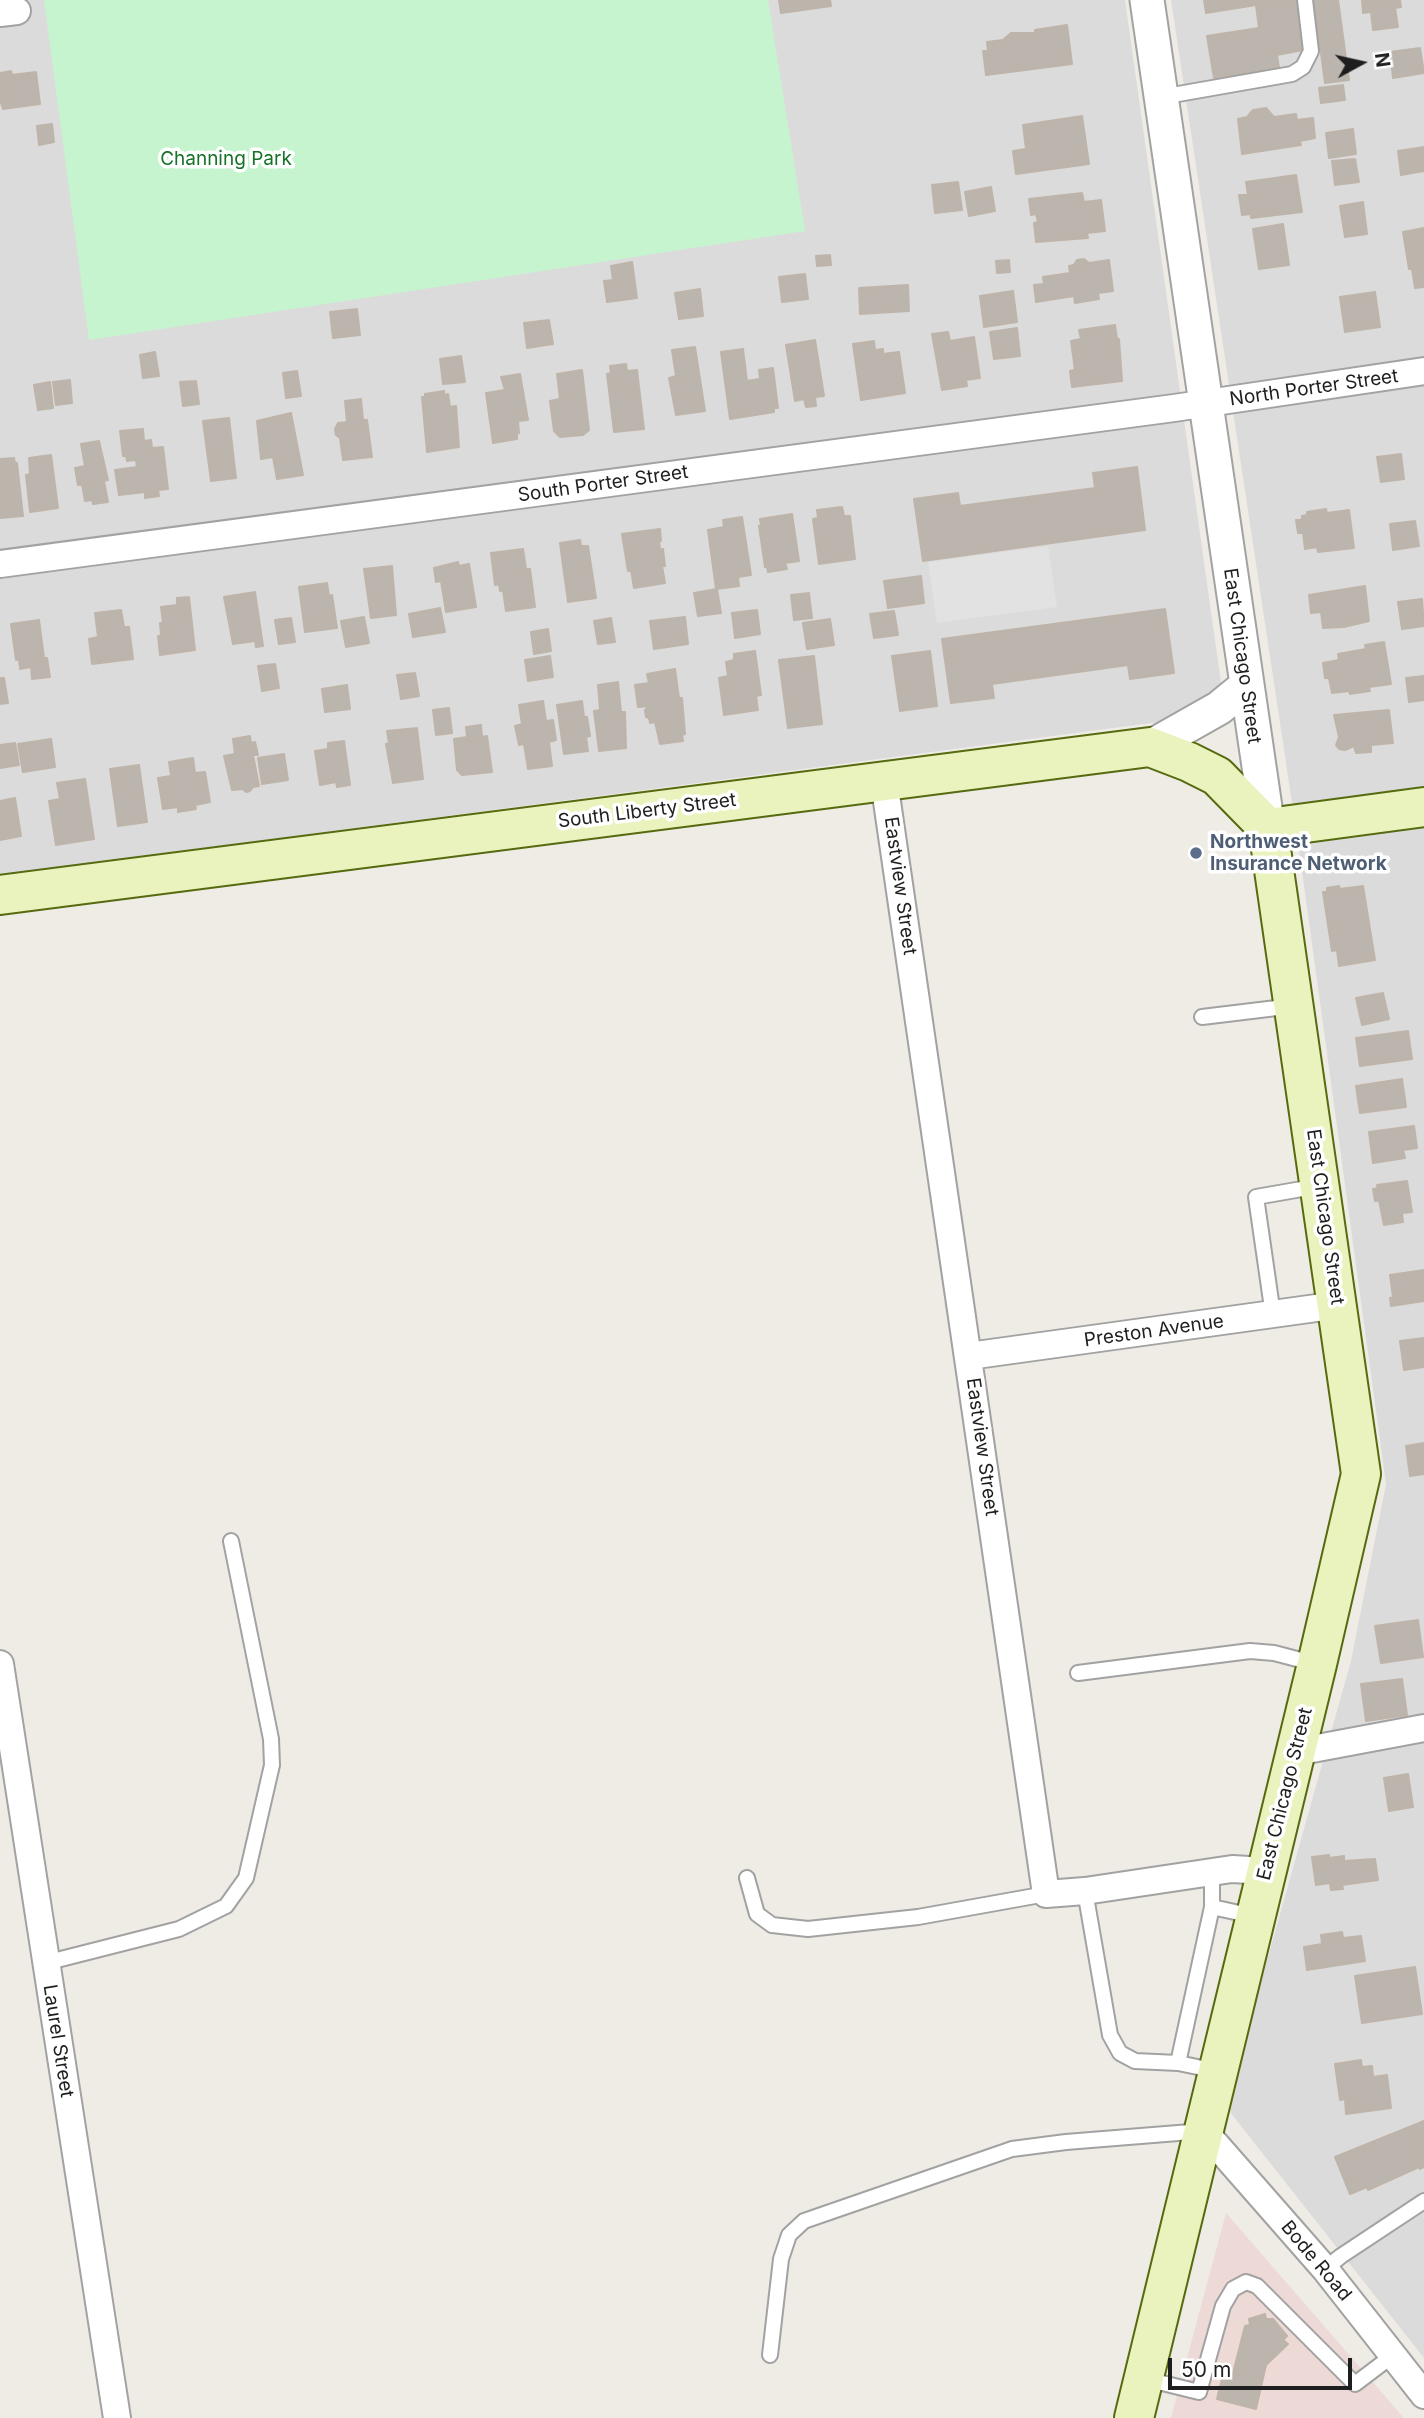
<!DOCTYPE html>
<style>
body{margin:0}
#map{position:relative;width:1424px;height:2418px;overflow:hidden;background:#eeece5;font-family:Inter,sans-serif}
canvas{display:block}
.north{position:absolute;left:1326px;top:28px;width:70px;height:70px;-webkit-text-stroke:5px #fff;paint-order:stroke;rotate:82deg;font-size:19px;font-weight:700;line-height:28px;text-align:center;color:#1e1e1e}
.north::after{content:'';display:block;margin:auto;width:24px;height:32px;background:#1e1e1e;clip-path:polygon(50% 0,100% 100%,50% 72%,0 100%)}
.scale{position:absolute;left:1168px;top:2358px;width:184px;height:32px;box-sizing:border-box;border:4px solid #1e1e1e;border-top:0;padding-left:9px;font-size:21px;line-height:24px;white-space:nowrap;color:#1e1e1e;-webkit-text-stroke:5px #fff;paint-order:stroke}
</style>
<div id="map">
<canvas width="1424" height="2418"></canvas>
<div class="north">N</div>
<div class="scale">50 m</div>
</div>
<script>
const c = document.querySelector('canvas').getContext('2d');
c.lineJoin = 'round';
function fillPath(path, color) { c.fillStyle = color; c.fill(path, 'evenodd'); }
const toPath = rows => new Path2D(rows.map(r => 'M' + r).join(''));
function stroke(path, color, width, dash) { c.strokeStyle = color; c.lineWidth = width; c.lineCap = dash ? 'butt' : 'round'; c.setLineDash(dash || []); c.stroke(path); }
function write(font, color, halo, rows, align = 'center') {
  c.font = font + ' Inter,sans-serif'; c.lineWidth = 7; c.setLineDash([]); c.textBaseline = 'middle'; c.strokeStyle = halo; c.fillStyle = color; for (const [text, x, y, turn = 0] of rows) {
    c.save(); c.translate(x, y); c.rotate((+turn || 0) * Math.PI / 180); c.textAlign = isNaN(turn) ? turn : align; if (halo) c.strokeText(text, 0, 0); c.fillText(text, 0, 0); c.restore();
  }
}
fillPath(toPath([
 [0,0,1125,0,1222,690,1159,722,0,875],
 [1171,0,1424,0,1424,2358,1226,2107,1351,1661,1386,1484,1299,849]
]), '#dcdbdb');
fillPath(toPath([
 [1226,2213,1404,2418,1171,2418]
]), '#edd9d6');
fillPath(toPath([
 [44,0,768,0,805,231,89,340]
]), '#c6f4cf');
fillPath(toPath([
 [1048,546,1057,607,937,623,928,562]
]), '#e2e2e2');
const building = toPath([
 [779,0,830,0,831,6,781,13,779,0],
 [1204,0,1296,0,1303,50,1277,55,1279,68,1214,78,1207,36,1259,28,1256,5,1206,13,1204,0],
 [1314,0,1338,0,1349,80,1325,83,1314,0],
 [1362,0,1400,0,1401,7,1395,8,1398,27,1373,30,1371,12,1363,13,1362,0],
 [1067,25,1072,64,986,75,983,51,988,51,987,42,1003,40,1011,33,1035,33,1035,30,1067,25],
 [1420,48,1424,73,1393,78,1390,52,1420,48],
 [11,71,12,75,36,72,40,104,3,109,0,100,0,73,11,71],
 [1343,85,1345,100,1321,103,1319,88,1343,85],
 [1266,108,1274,117,1296,114,1297,120,1313,118,1315,138,1300,141,1301,145,1242,154,1238,119,1247,117,1253,110,1266,108],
 [1082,116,1089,164,1016,174,1013,151,1026,149,1023,125,1082,116],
 [52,124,54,142,39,145,37,126,52,124],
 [1353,129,1356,154,1329,158,1326,133,1353,129],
 [1424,147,1424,171,1401,175,1398,151,1424,147],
 [1355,159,1359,182,1335,185,1332,161,1355,159],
 [1296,175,1302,212,1251,218,1251,214,1242,215,1239,195,1248,195,1246,182,1296,175],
 [958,182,962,210,935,213,932,185,958,182],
 [991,187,995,211,969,216,965,192,991,187],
 [1082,193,1084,202,1101,200,1105,231,1087,233,1088,238,1036,242,1034,223,1038,222,1036,214,1031,215,1029,199,1082,193],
 [1363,202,1367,234,1345,237,1340,206,1363,202],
 [1283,224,1289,265,1259,269,1253,229,1283,224],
 [1424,228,1424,287,1415,288,1412,269,1409,269,1403,232,1424,228],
 [830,255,831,265,817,266,816,256,830,255],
 [1084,259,1089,263,1109,260,1113,291,1098,293,1099,299,1075,303,1074,296,1036,302,1034,285,1044,284,1043,277,1070,273,1069,266,1074,265,1077,260,1084,259],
 [1009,260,1010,272,997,273,996,261,1009,260],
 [632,262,637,298,607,302,604,281,613,280,611,266,632,262],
 [805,274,808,299,782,302,779,277,805,274],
 [908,285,909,311,860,314,859,288,908,285],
 [700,289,703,316,679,319,675,293,700,289],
 [1013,291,1017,322,984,327,980,296,1013,291],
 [1375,292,1380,327,1345,332,1340,297,1375,292],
 [357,309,360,335,333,338,330,312,357,309],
 [549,320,553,344,527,348,524,323,549,320],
 [1115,325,1117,339,1119,339,1122,381,1072,387,1070,371,1075,370,1071,341,1081,339,1079,330,1115,325],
 [1017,328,1020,356,994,359,990,332,1017,328],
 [948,332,950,341,974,337,980,378,966,380,967,386,942,390,932,334,948,332],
 [815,340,824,396,815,397,816,406,806,407,804,399,795,401,786,345,815,340],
 [874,341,875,350,883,349,883,354,899,352,905,393,861,400,853,344,874,341],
 [695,347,705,411,676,415,669,378,676,376,672,350,695,347],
 [743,349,747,381,760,379,759,370,773,368,778,408,774,408,774,412,730,419,721,352,743,349],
 [155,352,159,376,143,378,140,355,155,352],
 [461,356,465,382,443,384,440,359,461,356],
 [626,364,627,371,637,370,644,429,614,432,607,374,611,373,610,366,626,364],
 [582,370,589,430,583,435,560,437,554,431,550,401,560,399,557,374,582,370],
 [297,371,301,396,286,398,283,373,297,371],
 [520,374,528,420,518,421,519,433,517,434,517,439,493,443,486,393,505,390,501,377,520,374],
 [70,380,72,403,56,405,53,382,70,380],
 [196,381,199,404,183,406,180,382,196,381],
 [50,382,53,408,38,410,34,385,50,382],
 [444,391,444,395,448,394,450,407,456,406,459,447,427,452,422,397,425,397,425,394,444,391],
 [361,399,363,420,367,420,372,457,343,460,340,438,336,435,335,429,338,423,347,422,345,401,361,399],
 [291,413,303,475,277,479,273,457,261,459,257,421,291,413],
 [229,418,236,478,211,481,203,421,229,418],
 [143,429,144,441,151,440,152,448,163,447,168,489,158,490,159,496,145,498,145,492,119,495,115,470,137,467,136,460,127,461,126,456,123,456,120,431,143,429],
 [99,441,108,480,104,481,108,502,93,504,92,500,85,501,82,484,78,485,75,468,85,466,81,444,99,441],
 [1401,454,1404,479,1381,482,1377,457,1401,454],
 [51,455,58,508,30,512,26,475,30,474,29,458,51,455],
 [14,458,15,464,17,463,23,516,0,518,0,459,14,458],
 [1137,467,1145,530,923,561,914,499,958,493,960,506,1095,488,1093,473,1137,467],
 [842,507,844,516,850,516,855,559,819,564,813,519,818,518,817,510,842,507],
 [1326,509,1327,513,1349,510,1354,548,1318,552,1317,547,1305,549,1303,533,1298,533,1296,520,1302,520,1302,516,1307,515,1307,512,1326,509],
 [792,514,799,561,785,563,787,569,768,572,767,566,765,567,759,526,761,525,760,519,792,514],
 [742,517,751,575,738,577,739,586,716,589,708,530,724,527,723,520,742,517],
 [1415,521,1419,546,1393,550,1390,524,1415,521],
 [660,529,661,541,659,541,660,550,663,549,665,566,662,566,665,583,634,588,631,570,628,571,622,534,660,529],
 [580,540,581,546,588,546,596,598,568,602,560,543,580,540],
 [523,549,526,569,530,569,535,607,506,611,503,590,500,591,499,584,495,585,491,553,523,549],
 [458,562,459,566,469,564,476,607,446,612,441,581,436,582,434,568,458,562],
 [392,566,396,615,371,618,364,569,392,566],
 [921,576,924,603,888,608,884,581,921,576],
 [327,583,329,596,332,595,337,628,305,632,299,587,327,583],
 [1365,586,1369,621,1344,627,1323,628,1321,612,1311,613,1309,595,1365,586],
 [717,589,721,613,698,616,694,593,717,589],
 [255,592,263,646,256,647,255,641,233,644,224,597,255,592],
 [809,593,812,618,794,620,791,595,809,593],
 [189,597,195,650,160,655,158,636,161,636,160,623,163,623,161,607,177,605,177,598,189,597],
 [1422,599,1424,626,1402,629,1398,602,1422,599],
 [440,608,445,632,413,637,409,614,440,608],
 [1165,609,1174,673,1130,679,1128,665,992,684,994,698,951,703,942,639,1165,609],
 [121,610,124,627,129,627,133,659,92,664,89,639,98,637,95,613,121,610],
 [757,610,760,634,735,638,732,613,757,610],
 [894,611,898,635,874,638,870,614,894,611],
 [364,617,369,643,346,647,341,621,364,617],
 [685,617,688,644,654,649,650,621,685,617],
 [291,618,295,642,279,644,275,620,291,618],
 [611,618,615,642,598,644,594,621,611,618],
 [830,619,834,645,807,649,803,623,830,619],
 [39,620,44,658,47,658,50,677,32,679,31,667,20,669,19,659,16,660,11,624,39,620],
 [548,629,551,651,534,654,531,632,548,629],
 [1384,642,1391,684,1369,687,1370,691,1350,694,1349,691,1332,693,1329,678,1325,678,1323,663,1339,660,1338,654,1366,649,1365,645,1384,642],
 [755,651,761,695,756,696,758,710,724,715,719,678,728,676,726,662,734,660,734,654,755,651],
 [930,651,937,706,900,711,892,656,930,651],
 [550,656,553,677,528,681,525,660,550,656],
 [814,656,822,724,788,728,779,660,814,656],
 [275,664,279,688,262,691,258,666,275,664],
 [675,669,679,698,682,698,685,734,682,735,683,741,660,744,655,722,650,723,649,718,646,717,645,710,648,706,638,707,635,685,649,683,647,674,675,669],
 [415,673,419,696,401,699,397,675,415,673],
 [1424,676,1424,700,1409,702,1406,678,1424,676],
 [0,678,4,678,8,703,0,704,0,678],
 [618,682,621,712,625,712,626,748,599,751,594,711,600,710,598,685,618,682],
 [347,685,350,709,325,712,322,689,347,685],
 [543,701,546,721,553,720,556,740,549,742,552,766,528,769,524,744,519,745,515,726,522,724,519,705,543,701],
 [582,701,584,717,587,717,590,736,586,737,588,751,564,754,557,705,582,701],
 [449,708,452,733,436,735,433,710,449,708],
 [1389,710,1393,743,1371,745,1371,752,1356,753,1354,746,1345,750,1339,749,1336,745,1339,737,1334,715,1389,710],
 [481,725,482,737,487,736,492,772,462,775,457,770,454,739,467,737,466,727,481,725],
 [417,728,423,779,393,783,386,744,389,743,387,731,417,728],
 [250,736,251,743,255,742,258,755,253,755,259,786,253,787,250,791,246,792,243,789,232,790,224,756,235,754,233,739,250,736],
 [51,739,55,767,23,772,18,744,51,739],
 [344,741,350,785,337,787,336,782,320,785,315,751,328,749,328,743,344,741],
 [15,743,19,765,0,768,0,745,15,743],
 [284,754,288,780,262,784,258,758,284,754],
 [193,758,195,773,205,772,210,802,195,805,196,809,178,812,178,807,163,809,158,778,171,776,169,762,193,758],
 [139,765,147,822,118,826,110,769,139,765],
 [85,779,94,839,56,845,49,801,60,799,57,783,85,779],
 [15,798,21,836,0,840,0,801,15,798],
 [1339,886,1340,889,1363,886,1375,960,1339,966,1337,950,1332,951,1323,892,1327,892,1327,888,1339,886],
 [1383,993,1389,1019,1362,1025,1356,998,1383,993],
 [1408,1031,1412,1059,1360,1066,1356,1038,1408,1031],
 [1402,1079,1406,1107,1360,1113,1356,1086,1402,1079],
 [1414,1126,1417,1148,1403,1150,1405,1158,1373,1163,1369,1132,1414,1126],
 [1407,1181,1412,1212,1402,1213,1403,1222,1384,1225,1379,1200,1375,1201,1373,1189,1378,1188,1377,1185,1407,1181],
 [1424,1270,1424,1301,1391,1306,1390,1298,1393,1297,1390,1275,1424,1270],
 [1424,1338,1424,1367,1404,1370,1400,1341,1424,1338],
 [1424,1443,1424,1474,1410,1476,1406,1446,1424,1443],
 [1418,1620,1423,1657,1381,1663,1375,1626,1418,1620],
 [1402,1679,1407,1715,1366,1721,1361,1684,1402,1679],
 [1408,1774,1413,1807,1389,1811,1384,1778,1408,1774],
 [1329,1855,1329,1858,1344,1856,1344,1861,1375,1859,1378,1880,1342,1885,1343,1889,1331,1890,1330,1883,1316,1885,1312,1857,1329,1855],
 [1342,1932,1343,1938,1361,1936,1365,1961,1307,1970,1304,1947,1322,1944,1321,1935,1342,1932],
 [1415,1967,1422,2014,1362,2023,1355,1976,1415,1967],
 [1361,2060,1362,2067,1372,2066,1373,2077,1387,2075,1391,2108,1346,2114,1345,2099,1340,2100,1335,2064,1361,2060],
 [1424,2121,1424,2167,1420,2169,1419,2167,1368,2190,1367,2187,1350,2194,1335,2157,1424,2121],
 [1265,2314,1266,2319,1273,2319,1287,2336,1283,2340,1288,2344,1266,2365,1256,2409,1217,2399,1223,2375,1232,2377,1245,2326,1250,2325,1249,2319,1265,2314]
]);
fillPath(building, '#bbb5ae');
stroke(building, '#beb4a9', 2);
const service = toPath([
 [1161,97,1292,74,1303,67,1311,51,1305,0],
 [1202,1017,1293,1006],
 [1273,1315,1256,1197,1319,1186],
 [1078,1673,1250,1651,1274,1653,1316,1664],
 [747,1878,757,1914,772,1925,808,1929,918,1917,1046,1894],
 [1085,1891,1110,2035,1120,2053,1135,2061,1178,2063],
 [1212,1907,1212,1871],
 [45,1963,179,1929,226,1906,246,1878,272,1765,271,1739,231,1541],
 [1217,2071,1178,2063,1212,1907,1253,1916],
 [1325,2269,1341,2256,1424,2201],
 [770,2355,781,2259,789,2235,804,2221,1012,2149,1066,2142,1203,2131],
 [1146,2379,1199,2392,1223,2306,1233,2289,1246,2282,1257,2286,1355,2384,1392,2356]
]);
const minor = toPath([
 [0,13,17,11],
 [0,564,1174,408,1424,371],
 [884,781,1046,1894,1085,1891,1232,1869,1266,1871],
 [969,1356,1338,1305],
 [0,1664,117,2418],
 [1296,1752,1424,1728],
 [1204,2131,1325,2269,1424,2395]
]);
const tertiary = toPath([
 [1147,0,1268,828],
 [1150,747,1219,708,1246,686]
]);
const secondary = toPath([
 [1268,828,1424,807],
 [0,895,1150,747,1189,762,1217,776,1268,828],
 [1134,2418,1317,1664,1361,1474,1268,828]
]);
stroke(service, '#a2a2a2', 18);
stroke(minor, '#a2a2a2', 30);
stroke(tertiary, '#a2a2a2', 37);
stroke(secondary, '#566a0f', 42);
stroke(service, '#fff', 14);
stroke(minor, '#fff', 26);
stroke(tertiary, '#fff', 33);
stroke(secondary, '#eaf3be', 38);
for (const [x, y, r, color] of [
 [1196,853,7,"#5c6f8a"]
]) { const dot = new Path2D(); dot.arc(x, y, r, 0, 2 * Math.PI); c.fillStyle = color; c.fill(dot); stroke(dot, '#fff', 2.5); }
write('19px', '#167228', '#fff', [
 ["Channing Park",226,159]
]);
write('19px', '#1e1e1e', '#fff', [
 ["North Porter Street",1314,388,-8],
 ["South Porter Street",603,484,-8],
 ["East Chicago Street",1242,656,82],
 ["South Liberty Street",647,811,-7],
 ["Eastview Street",900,886,82],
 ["East Chicago Street",1325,1217,82],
 ["Preston Avenue",1154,1331,-8],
 ["Eastview Street",982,1447,82],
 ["East Chicago Street",1285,1794,-76],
 ["Laurel Street",58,2041,81],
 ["Bode Road",1316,2261,50]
]);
write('bold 19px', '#4e5e75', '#fff', [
 ["Northwest",1210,842],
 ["Insurance Network",1210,864]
], 'left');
</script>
